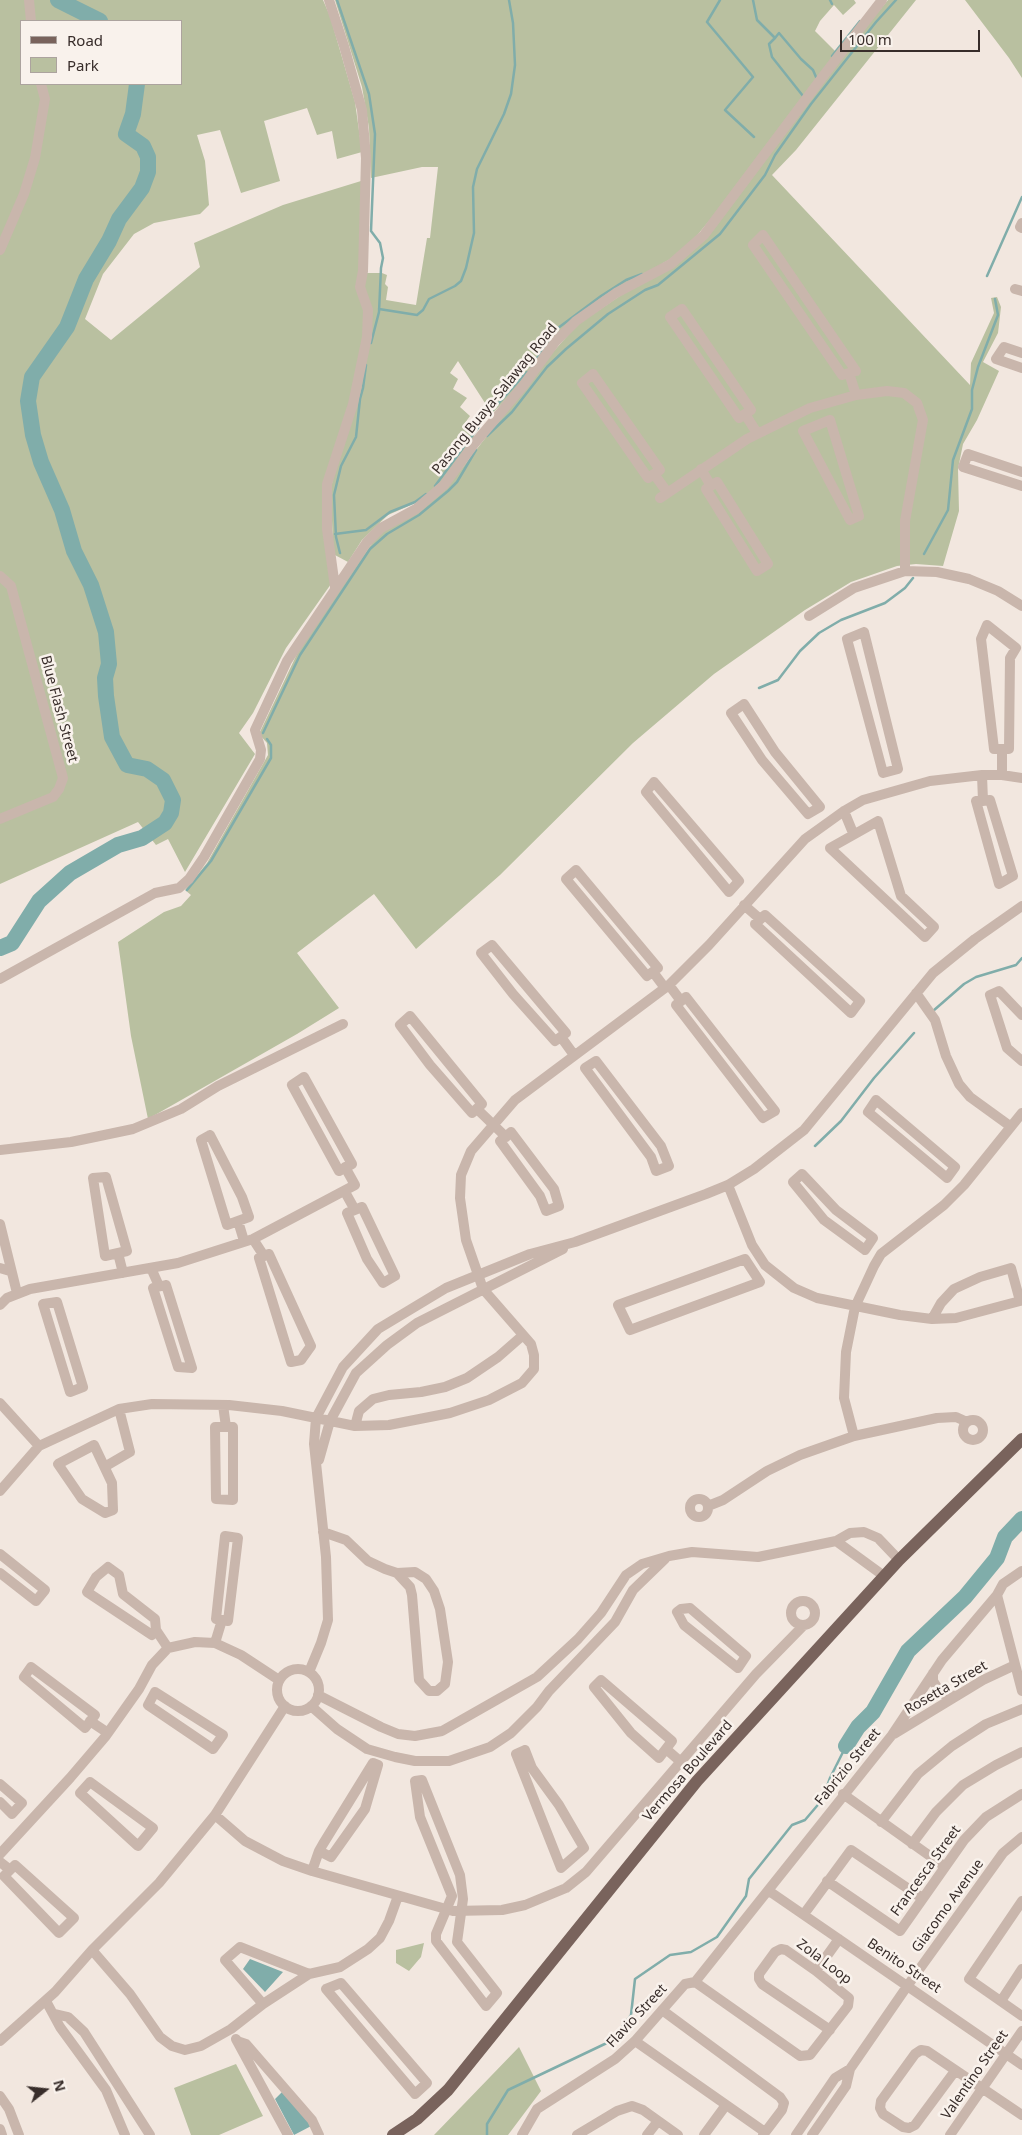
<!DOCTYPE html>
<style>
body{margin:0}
#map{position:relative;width:1022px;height:2135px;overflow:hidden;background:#f2e7df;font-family:"Noto Sans",sans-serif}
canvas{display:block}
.legend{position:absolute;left:20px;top:20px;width:162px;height:65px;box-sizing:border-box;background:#f9f2ec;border:1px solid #aca39e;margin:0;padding:6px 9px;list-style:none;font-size:15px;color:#382d2a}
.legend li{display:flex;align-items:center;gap:10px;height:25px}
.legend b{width:25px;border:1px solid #aca39e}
.north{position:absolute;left:20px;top:2065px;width:50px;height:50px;-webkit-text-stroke:4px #f9f2ec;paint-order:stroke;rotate:74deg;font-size:14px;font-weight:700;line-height:20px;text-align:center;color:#382d2a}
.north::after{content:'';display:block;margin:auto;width:18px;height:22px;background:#382d2a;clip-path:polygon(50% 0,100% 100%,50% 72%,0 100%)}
.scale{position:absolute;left:840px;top:30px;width:140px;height:22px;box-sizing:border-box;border:2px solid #382d2a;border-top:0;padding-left:6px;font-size:15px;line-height:18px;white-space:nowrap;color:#382d2a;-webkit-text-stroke:4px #f9f2ec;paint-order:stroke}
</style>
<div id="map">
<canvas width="1022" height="2135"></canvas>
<ul class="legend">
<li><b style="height:6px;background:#79635c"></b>Road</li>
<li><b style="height:14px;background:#b9c0a0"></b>Park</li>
</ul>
<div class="north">N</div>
<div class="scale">100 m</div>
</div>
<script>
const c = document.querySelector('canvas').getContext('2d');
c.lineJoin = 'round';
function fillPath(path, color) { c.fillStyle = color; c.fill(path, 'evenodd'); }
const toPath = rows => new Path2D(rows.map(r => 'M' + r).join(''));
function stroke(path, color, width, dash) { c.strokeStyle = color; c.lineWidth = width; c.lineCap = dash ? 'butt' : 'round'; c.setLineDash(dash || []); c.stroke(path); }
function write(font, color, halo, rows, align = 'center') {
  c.font = font + ' "Noto Sans",sans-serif'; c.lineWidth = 5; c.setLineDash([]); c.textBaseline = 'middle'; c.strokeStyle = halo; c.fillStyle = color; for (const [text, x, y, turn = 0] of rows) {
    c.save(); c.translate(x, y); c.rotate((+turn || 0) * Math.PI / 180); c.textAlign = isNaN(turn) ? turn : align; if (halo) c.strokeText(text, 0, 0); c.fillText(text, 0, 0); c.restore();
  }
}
fillPath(toPath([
 [0,0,323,0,330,16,355,102,362,152,337,159,332,131,317,135,307,108,264,121,280,181,241,193,220,130,197,135,205,161,209,205,200,214,154,223,134,234,103,274,85,319,111,340,200,267,194,243,283,205,361,181,365,330,346,419,328,472,331,584,286,648,253,713,239,733,255,754,185,872,168,839,156,845,138,822,0,884],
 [21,21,181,21,181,84,21,84],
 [335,0,854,0,856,3,843,15,834,5,820,21,815,31,837,53,734,191,684,251,600,300,492,414,458,361,450,373,458,379,453,389,467,398,460,407,470,416,462,427,475,436,441,483,420,501,388,515,362,540,348,562,333,554,331,487,366,348,364,289,366,273,382,273,387,275,385,284,388,287,386,300,416,305,427,238,430,238,438,167,422,167,371,178,369,128,362,87],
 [888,0,916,0,796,150,772,175,970,385,971,363,994,313,991,298,997,297,1001,307,998,333,983,362,999,371,977,420,963,444,958,469,959,511,943,566,916,564,897,566,851,582,805,610,714,674,633,743,500,875,416,949,374,894,297,953,339,1008,297,1034,148,1119,131,1036,118,942,164,912,181,906,191,895,185,890,207,863,268,755,267,743,259,734,297,654,349,575,378,535,445,490,545,361,577,325,695,245,848,48],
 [965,0,1022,0,1022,78,1009,58],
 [424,1943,421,1957,409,1971,396,1963,396,1950],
 [519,2047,541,2091,508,2135,434,2135],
 [236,2064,263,2116,219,2135,191,2135,174,2088]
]), '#b9c0a0');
fillPath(toPath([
 [250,1959,283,1972,265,1992,243,1969],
 [284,2090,315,2124,294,2135,275,2099]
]), '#80adaa');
stroke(toPath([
 [337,0,369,94,375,134,371,231,380,243,383,258,381,268,379,312,371,343],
 [720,0,707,22,753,77,725,110,754,137],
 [753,0,757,20,775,38,779,33,801,59,813,70,816,77],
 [830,0,832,4],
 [775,38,769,44,772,57,803,96],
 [832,56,860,21],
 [987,276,1022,197],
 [379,309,417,315,423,310,429,299,455,286,461,281,466,268,474,233,473,187,477,169,504,114,511,94,515,65,513,23,509,0],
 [531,368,554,331,601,296,626,280,642,274],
 [487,436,512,412,547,367,566,349,608,314,645,290,658,285,720,234,765,175,775,155,811,104,876,22,896,0],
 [435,486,486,417,527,372],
 [335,534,366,530,390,512,415,502,426,494],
 [340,553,336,537,334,495,341,466,356,437,360,399,363,388,366,365],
 [924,554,948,510,953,460,972,409,972,390,978,367,998,315,995,299],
 [759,688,778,680,800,651,819,633,841,620,885,603,905,588,913,578],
 [263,733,300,655,370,549,387,534,419,515,448,491,457,482,476,450],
 [187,890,211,861,271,758,271,745,267,739],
 [933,1011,964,984,976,977,1016,965,1022,958],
 [815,1146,841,1121,874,1078,914,1033],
 [487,2135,487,2124,508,2090,611,2041,631,2015,635,1979,670,1955,691,1952,717,1937,746,1896,749,1879,792,1825,805,1820,822,1800,830,1778,846,1746]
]), '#80adaa', 2.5);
stroke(toPath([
 [58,0,100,21],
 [0,948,12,943,39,901,70,873,118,845,142,838,165,823,171,813,173,800,163,780,147,769,127,765,112,737,106,696,105,678,109,664,106,632,91,585,74,551,62,510,41,462,33,435,28,401,32,377,67,327,86,279,109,241,119,219,142,188,148,172,148,157,143,146,126,134,133,114,137,84],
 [846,1746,858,1727,873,1712,908,1651,965,1597,997,1558,1005,1537,1022,1519]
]), '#80adaa', 16);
stroke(toPath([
 [29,0,31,21],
 [329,0,344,46,362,110,366,158,363,271,360,287,368,310,367,337,353,404,327,484,327,529,335,587],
 [1022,223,1020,227,1022,228],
 [763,235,856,371,842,375,753,245,763,235],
 [0,250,24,194,35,158,45,99,41,84],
 [1015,289,1022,291],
 [682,309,751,410,739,418,670,317,682,309],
 [1022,353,1004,347,996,359,1022,368],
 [849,373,856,395],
 [593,374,660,470,648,478,582,383,593,374],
 [745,414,757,433],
 [830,420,859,516,850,520,803,431,830,420],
 [701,469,711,486],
 [1022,472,968,454,963,467,1022,486],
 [654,474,667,492],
 [717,482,768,564,757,571,706,489,717,482],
 [660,498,747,439,810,408,856,395,887,391,904,393,917,403,923,420,905,521,905,571],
 [0,576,11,586,63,778,59,789,53,797,0,819],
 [809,616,854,588,905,571,937,572,969,579,998,591,1022,606],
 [987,625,1016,648,1010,658,1009,749,994,749,981,639,987,625],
 [864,632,898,769,883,773,847,639,864,632],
 [744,704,775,752,820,807,808,814,762,760,731,713,744,704],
 [1002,749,1002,775],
 [982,775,983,801],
 [654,782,739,881,729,892,646,792,654,782],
 [990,800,1013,876,999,884,976,801,990,800],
 [844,811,853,833],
 [878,821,901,896,934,927,925,937,830,848,878,821],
 [576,870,658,968,647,976,566,879,576,870],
 [744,905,760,919],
 [765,915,860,1001,851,1013,755,924,765,915],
 [492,945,566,1033,555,1041,513,994,481,953,492,945],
 [653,972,665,988],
 [0,979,155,893,179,888,189,879,204,857,260,759,261,750,255,730,287,661,367,542,381,528,416,509,444,485,474,444,523,386,555,342,576,321,616,293,671,264,704,235,824,75,882,0],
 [669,985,681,1001],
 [916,993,935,1020,946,1056,959,1084,970,1097,1010,1126],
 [686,997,775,1111,763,1118,676,1005,686,997],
 [1022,1015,999,991,990,995,1007,1048,1022,1061],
 [410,1016,482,1104,472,1113,430,1065,400,1025,410,1016],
 [561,1037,574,1055],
 [596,1061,661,1146,669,1166,656,1171,651,1157,585,1068,596,1061],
 [304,1077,352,1164,339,1171,292,1085,304,1077],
 [876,1100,955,1167,947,1178,868,1112,876,1100],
 [477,1109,506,1137],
 [511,1132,554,1189,559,1206,546,1211,540,1196,500,1141,511,1132],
 [210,1135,242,1197,249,1217,227,1225,201,1140,210,1135],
 [0,1150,71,1142,133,1129,181,1109,218,1086,343,1024],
 [802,1174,836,1210,873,1238,865,1250,824,1220,793,1182,802,1174],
 [106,1177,127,1251,105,1256,93,1178,106,1177],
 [728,1185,752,1245,765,1265,794,1288,817,1298,900,1315,932,1319,956,1318,1020,1301,1011,1268,980,1277,954,1289,941,1303,932,1319],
 [345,1192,355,1210],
 [362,1207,395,1276,383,1283,367,1259,347,1213,362,1207],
 [238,1221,244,1241],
 [0,1224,17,1293],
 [253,1239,264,1256],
 [118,1253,123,1273],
 [269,1254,311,1346,301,1360,291,1362,259,1258,269,1254],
 [745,1259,760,1282,630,1330,618,1305,745,1259],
 [0,1268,10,1271],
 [151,1268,159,1286],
 [166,1285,192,1368,178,1367,153,1288,166,1285],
 [57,1302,83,1387,70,1392,43,1304,57,1302],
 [0,1305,7,1298,30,1289,178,1263,253,1239,355,1185,345,1167],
 [0,1403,39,1446,0,1491],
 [223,1405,226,1427],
 '963 1430a10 10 0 1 1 20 0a10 10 0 1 1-20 0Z',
 [355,1426,359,1411,373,1399,389,1395,421,1392,445,1387,467,1378,498,1357,522,1336],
 [215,1427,233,1427,233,1500,216,1499,215,1427],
 [854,1436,844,1398,846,1352,855,1307,874,1266,881,1254,944,1205,964,1185,1022,1113],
 [94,1445,112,1483,113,1510,105,1513,82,1499,58,1464,94,1445],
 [39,1446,119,1409,152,1404,229,1405,282,1411,355,1426,389,1425,450,1413,489,1400,522,1383,534,1369,534,1355,531,1344,483,1289,466,1240,460,1198,461,1175,471,1151,515,1100,669,985,709,945,805,839,844,811,863,800,930,781,982,775,1002,775,1022,778],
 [319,1460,330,1421,356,1373,387,1345,417,1323,563,1249],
 [106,1466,130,1452,119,1409],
 '690 1508a9 9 0 1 1 18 0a9 9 0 1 1-18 0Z',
 [708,1506,723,1500,767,1471,800,1455,854,1436,937,1418,956,1417,967,1422],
 [323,1532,346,1540,368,1561,385,1569,397,1573,415,1572,426,1579,434,1591,440,1609,448,1662,445,1684,437,1691,429,1691,419,1680,412,1595,410,1587,397,1573],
 [225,1536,238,1538,228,1621,216,1619,225,1536],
 [836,1541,884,1576],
 [0,1554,45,1590,36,1601,0,1573],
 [997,1595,1022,1691],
 '791 1613a12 12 0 1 1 24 0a12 12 0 1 1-24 0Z',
 [690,1608,746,1656,738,1668,684,1625,677,1612,681,1609,690,1608],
 [156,1630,152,1635,87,1592,96,1577,108,1567,119,1575,123,1594,155,1619,156,1630,168,1648],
 [215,1643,222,1620],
 [31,1667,95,1715,85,1728,24,1677,31,1667],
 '277 1690a21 21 0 1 1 42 0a21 21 0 1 1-42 0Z',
 [309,1672,321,1643,328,1620,326,1557,314,1444,316,1418,343,1367,378,1329,446,1288,530,1254,575,1242,706,1194,728,1185,754,1169,804,1130,933,973,975,939,1022,906],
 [933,1673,933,1681,940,1692,945,1695,956,1696],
 [601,1680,672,1741,659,1758,631,1733,594,1687,601,1680],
 [155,1692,223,1735,213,1749,148,1705,155,1692],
 [318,1695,381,1727,398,1734,415,1736,442,1731,537,1677,578,1639,601,1613,626,1575,642,1564,669,1556,692,1552,758,1557,836,1541,850,1533,864,1532,878,1538,899,1560],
 [311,1706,337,1729,367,1749,395,1757,415,1761,449,1761,490,1747,511,1733,537,1707,549,1691,615,1622,633,1590,665,1559],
 [90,1721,108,1733],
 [894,1734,983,1680,1015,1665],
 [666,1749,681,1762],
 [525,1750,532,1768,559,1805,584,1848,561,1868,516,1754,525,1750],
 [422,1780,460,1875,463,1899,457,1942,497,1993,486,2006,436,1941,436,1934,452,1896,420,1817,415,1781,422,1780],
 [90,1782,153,1828,138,1846,80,1793,90,1782],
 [0,1784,22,1803,12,1814,0,1802],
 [843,1794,944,1866],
 [215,1815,245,1841,283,1861,312,1871,453,1911,502,1910,525,1905,566,1888,586,1872,756,1674,804,1625],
 [881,1822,918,1774,952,1746,986,1724,1022,1709],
 [912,1844,936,1812,963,1785,996,1765,1022,1752],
 [0,1854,70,1778,105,1737,139,1689,152,1665,168,1648,195,1642,215,1643,241,1655,279,1680],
 [0,1862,9,1869],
 [15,1865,74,1918,59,1933,4,1876,15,1865],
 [312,1871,319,1851,323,1844,373,1763,378,1765,365,1809,331,1857,319,1851],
 [827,1881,900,1931,964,1840,986,1817,1022,1794],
 [769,1891,1022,2065],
 [1022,1901,969,1979,1022,2016],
 [804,1914,851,1850,922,1898],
 [92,1950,130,1994,160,2037,172,2046,185,2050,201,2046,231,2029,263,2004,309,1974],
 [816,1971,839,1939],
 [695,1982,892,1735,942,1660,997,1595,1003,1584,1022,1571],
 [341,1983,427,2083,415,2094,326,1989,341,1983],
 [46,2001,60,2027,106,2090,125,2135],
 [1001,2001,1022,1969],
 [263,2004,225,1960,240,1947,309,1974,340,1967,368,1949,380,1938,389,1921,398,1896],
 [662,2010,780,2097,784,2103,782,2110,763,2135],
 [55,2014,68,2017,84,2032,150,2135],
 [236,2039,288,2135],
 [0,2041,55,1992,92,1950,159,1883,215,1815,285,1706],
 [237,2041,246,2044,312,2120,319,2135],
 [635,2041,765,2132],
 [955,2071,915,2125,909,2128,903,2127,883,2114,880,2108,881,2101,915,2054,921,2050,927,2051,1022,2115],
 [0,2096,9,2109,19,2135],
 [0,2129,2,2135],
 [522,2135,537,2109,615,2059,635,2041,685,1984,695,1982,800,2056,810,2055,848,2006,849,1998,816,1971,786,1950,781,1949,775,1952,759,1974,759,1979,762,1984,830,2030],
 [577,2135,617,2111,632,2106,643,2110,678,2135],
 [647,2135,658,2121],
 [704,2135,726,2105],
 [796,2135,835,2078,850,2069],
 [812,2135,846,2086,850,2069,908,1985,1003,1853,1022,1837],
 [950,2135,1022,2031]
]), '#c9b6ac', 10);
stroke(toPath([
 [393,2135,417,2119,448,2090,697,1781,899,1560,1022,1439]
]), '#79635c', 12);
write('14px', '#382d2a', '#f9f2ec', [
 ["Pasong Buaya-Salawag Road",495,399,-51],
 ["Blue Flash Street",59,709,75],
 ["Rosetta Street",946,1688,-30],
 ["Fabrizio Street",848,1767,-51],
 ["Vermosa Boulevard",688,1771,-49],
 ["Francesca Street",926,1871,-54],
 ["Giacomo Avenue",948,1906,-54],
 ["Zola Loop",824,1962,37],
 ["Benito Street",904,1966,34],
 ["Flavio Street",637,2016,-47],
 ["Valentino Street",975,2075,-55]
]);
</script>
